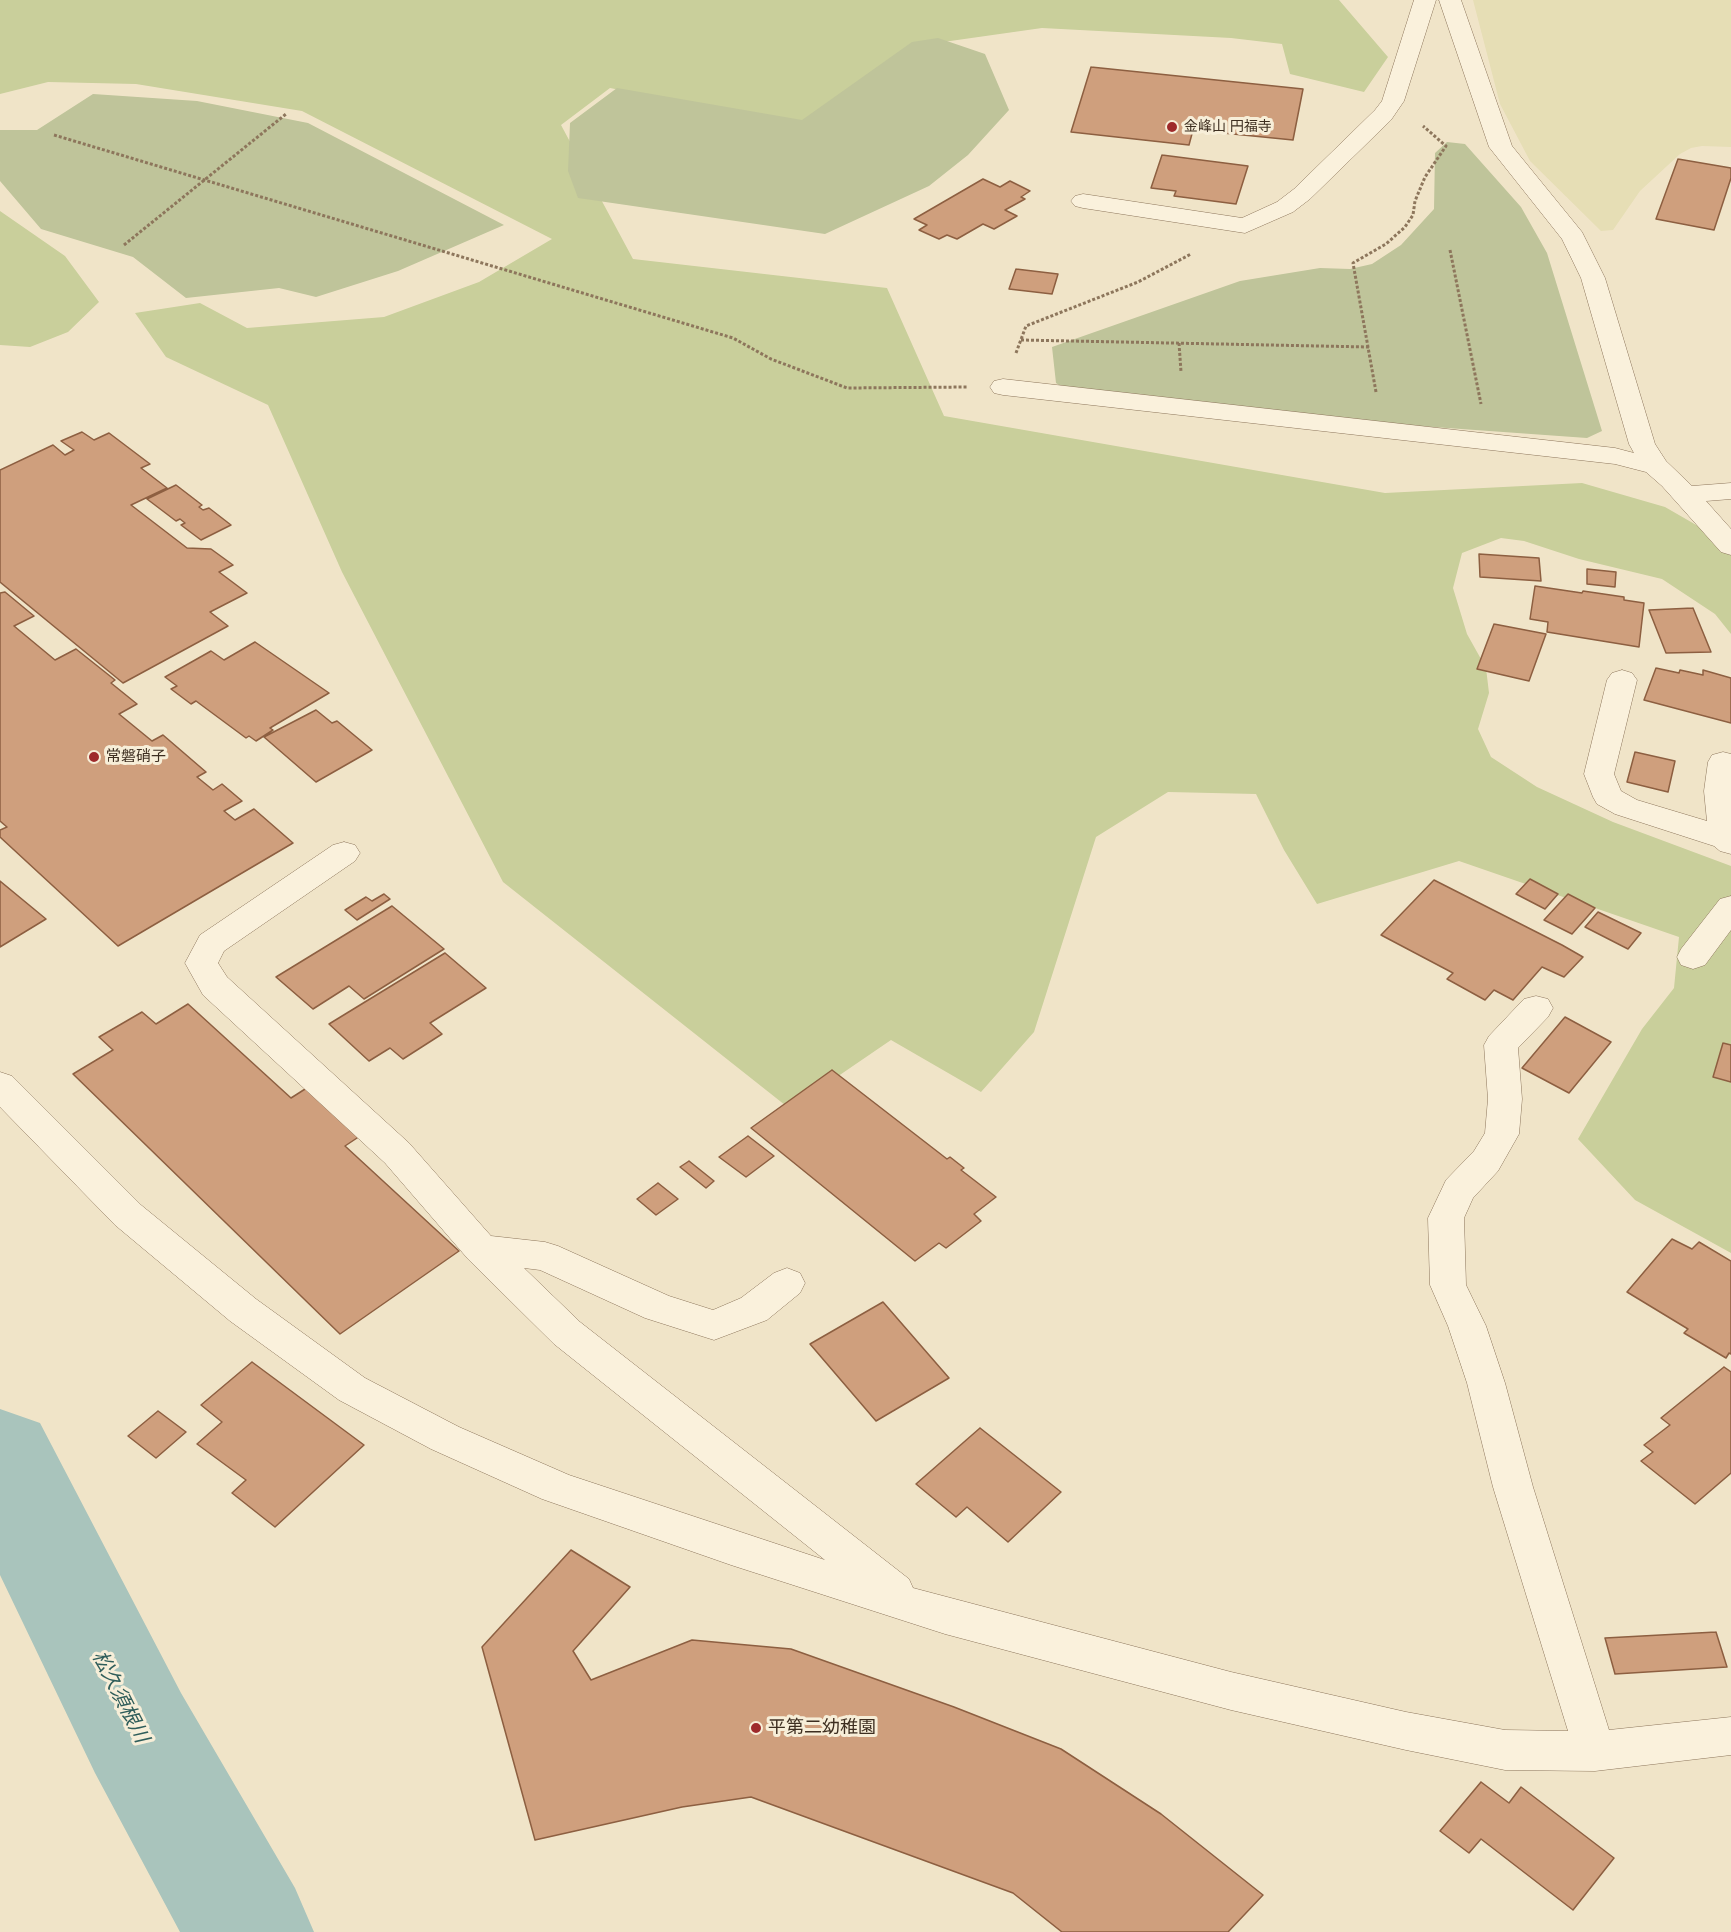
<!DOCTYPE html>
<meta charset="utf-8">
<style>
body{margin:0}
canvas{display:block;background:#f0e4c8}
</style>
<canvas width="1731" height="1932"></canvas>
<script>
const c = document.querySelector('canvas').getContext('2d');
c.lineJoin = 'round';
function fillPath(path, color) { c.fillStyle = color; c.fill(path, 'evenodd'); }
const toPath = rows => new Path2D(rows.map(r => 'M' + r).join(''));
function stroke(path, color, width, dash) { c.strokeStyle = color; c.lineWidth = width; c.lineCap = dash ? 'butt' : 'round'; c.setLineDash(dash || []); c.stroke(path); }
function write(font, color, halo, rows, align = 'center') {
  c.font = font + ' Lora,"Noto Sans JP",serif'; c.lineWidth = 6; c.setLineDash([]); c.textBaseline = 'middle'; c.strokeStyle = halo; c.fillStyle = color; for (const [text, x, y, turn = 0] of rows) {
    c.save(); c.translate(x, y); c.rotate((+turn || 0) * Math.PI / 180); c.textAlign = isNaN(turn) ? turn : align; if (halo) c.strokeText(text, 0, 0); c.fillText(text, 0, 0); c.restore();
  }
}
fillPath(toPath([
 [1473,0,1731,0,1731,147,1702,146,1691,148,1680,154,1640,191,1613,230,1601,231,1530,161,1500,104]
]), '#e6deb5');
fillPath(toPath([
 [0,0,1339,0,1388,57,1364,92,1290,74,1282,44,1231,38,1042,28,922,45,817,130,610,88,561,125,633,259,887,288,944,416,1385,493,1582,483,1665,507,1731,545,1731,634,1715,614,1662,579,1579,559,1524,541,1501,538,1462,553,1453,588,1467,634,1486,668,1489,693,1478,729,1491,757,1537,787,1613,822,1731,866,1731,1253,1635,1200,1578,1139,1642,1029,1674,988,1679,937,1459,861,1317,904,1284,850,1256,794,1168,792,1096,837,1034,1032,981,1092,891,1040,790,1109,503,882,342,572,268,405,166,357,135,313,200,303,247,328,384,317,479,282,552,239,302,111,136,84,48,82,0,94],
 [0,211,65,256,99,302,68,332,30,347,0,345]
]), '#c9cf9b');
fillPath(toPath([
 [938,38,985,54,1009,110,968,155,929,186,825,234,578,198,568,171,570,123,617,88,802,120,912,42],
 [93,94,197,101,308,123,504,225,398,271,316,297,279,288,186,298,133,257,41,229,0,181,0,130,37,130],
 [1447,142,1465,144,1521,207,1547,253,1602,431,1587,438,1084,402,1056,383,1052,347,1240,281,1320,268,1350,269,1372,264,1401,245,1434,209,1435,153]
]), '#bfc49a');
fillPath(toPath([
 [0,1409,40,1423,181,1693,295,1888,314,1932,180,1932,95,1773,0,1575,0,1409]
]), '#a9c4bc');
const building = toPath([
 [1091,67,1303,89,1293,140,1193,130,1189,145,1071,132,1091,67],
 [1162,155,1248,166,1236,204,1174,196,1176,191,1151,188,1162,155],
 [1678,159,1731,168,1731,178,1714,230,1656,219,1678,159],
 [983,179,1000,187,1010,181,1030,191,1021,197,1025,199,1005,210,1017,216,994,229,983,224,957,239,947,235,939,239,919,230,927,225,914,219,983,179],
 [1016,269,1058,274,1052,294,1009,289,1016,269],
 [82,432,94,440,109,433,150,464,141,468,167,488,131,505,187,548,211,549,233,565,219,572,247,593,210,612,228,626,123,683,0,582,0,470,53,445,65,455,74,450,61,441,82,432],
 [176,485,202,505,199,507,203,510,209,508,231,525,201,540,181,525,185,523,180,519,176,521,147,499,176,485],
 [1479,554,1539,558,1541,581,1480,577,1479,554],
 [1587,569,1616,572,1615,587,1587,584,1587,569],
 [1535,586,1582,593,1583,591,1624,597,1624,600,1644,603,1639,647,1547,632,1548,622,1530,619,1535,586],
 [5,592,34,616,14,626,55,660,76,649,115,680,111,683,137,704,119,714,152,741,163,735,206,772,197,777,213,790,222,784,242,801,224,811,235,820,254,809,293,843,118,946,0,837,0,830,7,827,0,821,0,593,5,592],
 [1693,608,1711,652,1666,653,1649,610,1693,608],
 [1494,624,1546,634,1529,681,1477,669,1494,624],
 [255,642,329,693,270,728,273,730,256,741,249,736,246,738,196,701,191,704,171,689,177,686,165,677,211,651,224,660,255,642],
 [1656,668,1679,673,1680,670,1703,675,1703,670,1731,678,1731,723,1644,700,1656,668],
 [316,710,332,723,337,721,372,750,316,782,264,737,316,710],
 [1635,752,1675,761,1668,792,1627,782,1635,752],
 [1530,879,1558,894,1545,909,1516,894,1530,879],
 [1434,880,1562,945,1583,957,1564,977,1542,967,1513,1000,1494,990,1485,1000,1447,979,1453,973,1381,935,1434,880],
 [0,881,46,919,0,947,0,881],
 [384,894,390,899,357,920,345,910,366,897,372,901,384,894],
 [1568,894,1595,908,1572,934,1544,920,1568,894],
 [392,906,444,949,364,999,349,986,313,1009,276,977,392,906],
 [1598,912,1641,933,1628,949,1585,927,1598,912],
 [445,953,486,988,430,1023,442,1034,403,1059,390,1048,369,1061,329,1024,445,953],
 [188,1004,291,1098,313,1084,366,1132,345,1146,459,1251,340,1334,73,1074,113,1050,99,1037,142,1012,156,1024,188,1004],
 [1565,1017,1611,1042,1569,1093,1522,1068,1565,1017],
 [1723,1043,1731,1045,1731,1082,1713,1077,1723,1043],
 [832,1070,947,1159,950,1157,964,1168,961,1170,996,1197,974,1214,981,1221,946,1248,939,1243,915,1261,751,1128,832,1070],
 [748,1136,774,1156,746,1177,719,1157,748,1136],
 [689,1161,714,1181,706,1188,680,1167,689,1161],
 [658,1183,678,1199,656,1215,637,1199,658,1183],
 [1672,1239,1692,1249,1699,1242,1731,1261,1731,1354,1729,1353,1726,1358,1684,1333,1688,1329,1627,1292,1672,1239],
 [883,1302,949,1378,876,1421,810,1344,883,1302],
 [252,1362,364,1445,275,1527,232,1493,246,1480,197,1444,222,1422,201,1405,252,1362],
 [1724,1367,1731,1372,1731,1473,1695,1504,1641,1461,1653,1452,1644,1445,1670,1425,1661,1418,1724,1367],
 [158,1411,186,1432,156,1458,128,1436,158,1411],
 [980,1428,1061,1492,1008,1542,967,1507,956,1517,916,1484,980,1428],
 [571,1550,630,1587,573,1651,591,1680,692,1640,791,1649,954,1707,1061,1749,1161,1814,1263,1895,1228,1932,1062,1932,1013,1893,751,1797,682,1807,535,1840,482,1647,571,1550],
 [1716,1632,1727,1667,1615,1674,1605,1638,1716,1632],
 [1481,1782,1509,1803,1521,1787,1614,1858,1573,1910,1481,1839,1469,1853,1440,1831,1481,1782]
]);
fillPath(building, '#cf9f7d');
stroke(building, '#8d5f41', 1.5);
const minor = toPath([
 [1414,0,1436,0,1404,101,1391,120,1310,199,1293,212,1245,233,1083,208,1075,206,1071,201,1075,196,1083,194,1242,218,1277,202,1294,189,1375,110,1382,101,1414,0],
 [1439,0,1461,0,1512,146,1582,232,1605,278,1655,444,1666,461,1692,486,1731,483,1731,499,1706,501,1731,529,1731,555,1721,552,1662,486,1646,472,1615,464,1003,395,994,393,990,387,994,381,1003,379,1615,448,1634,453,1629,444,1581,278,1562,239,1489,147,1439,0],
 [1622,670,1632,673,1637,680,1614,774,1621,791,1637,800,1707,821,1704,791,1708,762,1712,755,1723,752,1731,754,1731,854,1720,851,1714,846,1615,814,1597,804,1593,797,1584,774,1607,680,1612,673,1622,670],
 [344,842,355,845,360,853,355,861,224,951,218,963,227,977,409,1143,491,1236,545,1242,558,1246,669,1296,713,1310,741,1298,774,1273,787,1268,800,1273,805,1283,800,1293,767,1320,714,1340,645,1318,540,1270,524,1268,580,1322,909,1579,913,1588,1231,1672,1406,1712,1505,1730,1568,1731,1493,1487,1467,1383,1448,1326,1430,1285,1428,1218,1446,1180,1474,1151,1485,1133,1488,1099,1484,1045,1489,1036,1524,999,1536,996,1548,999,1553,1008,1548,1017,1518,1048,1522,1099,1519,1134,1498,1171,1473,1198,1464,1218,1466,1285,1486,1326,1505,1383,1533,1487,1609,1730,1731,1717,1731,1755,1595,1771,1505,1770,1406,1750,1231,1710,945,1634,731,1565,542,1499,431,1449,339,1400,230,1321,115,1225,0,1107,0,1072,12,1076,141,1205,256,1299,365,1378,459,1427,569,1475,825,1560,554,1344,468,1259,385,1163,203,995,185,963,200,935,333,845,344,842],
 [1731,896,1731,930,1705,965,1693,969,1681,965,1677,957,1681,949,1720,899,1731,896]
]);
stroke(minor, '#8d765c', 1);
stroke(toPath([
 [54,135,733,338,771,359,847,388,967,387],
 [124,245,286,114],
 [1450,250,1481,404],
 [1021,340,1369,347],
 [1179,343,1181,372],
 [1016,353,1026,326,1138,282,1191,254],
 [1376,392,1353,263,1386,244,1405,227,1413,215,1415,201,1425,177,1446,146,1423,126]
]), '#8d765c', 3, [3, 2]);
fillPath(minor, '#faf1dc');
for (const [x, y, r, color] of [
 [1172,127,6,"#9e2a2b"],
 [94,757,6,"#9e2a2b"],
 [756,1728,6,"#9e2a2b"]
]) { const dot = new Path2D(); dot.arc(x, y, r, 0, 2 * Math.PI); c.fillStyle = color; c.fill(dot); stroke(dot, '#f7eed8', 2); }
write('14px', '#3d2e20', '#f7eed8', [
 ["金峰山 円福寺",1184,127]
], 'left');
write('15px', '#3d2e20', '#f7eed8', [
 ["常磐硝子",106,757]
], 'left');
write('18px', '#3d2e20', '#f7eed8', [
 ["平第二幼稚園",768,1728]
], 'left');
write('italic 20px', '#2f5d5a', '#f7eed8', [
 ["松久須根川",120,1697,63]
]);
</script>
